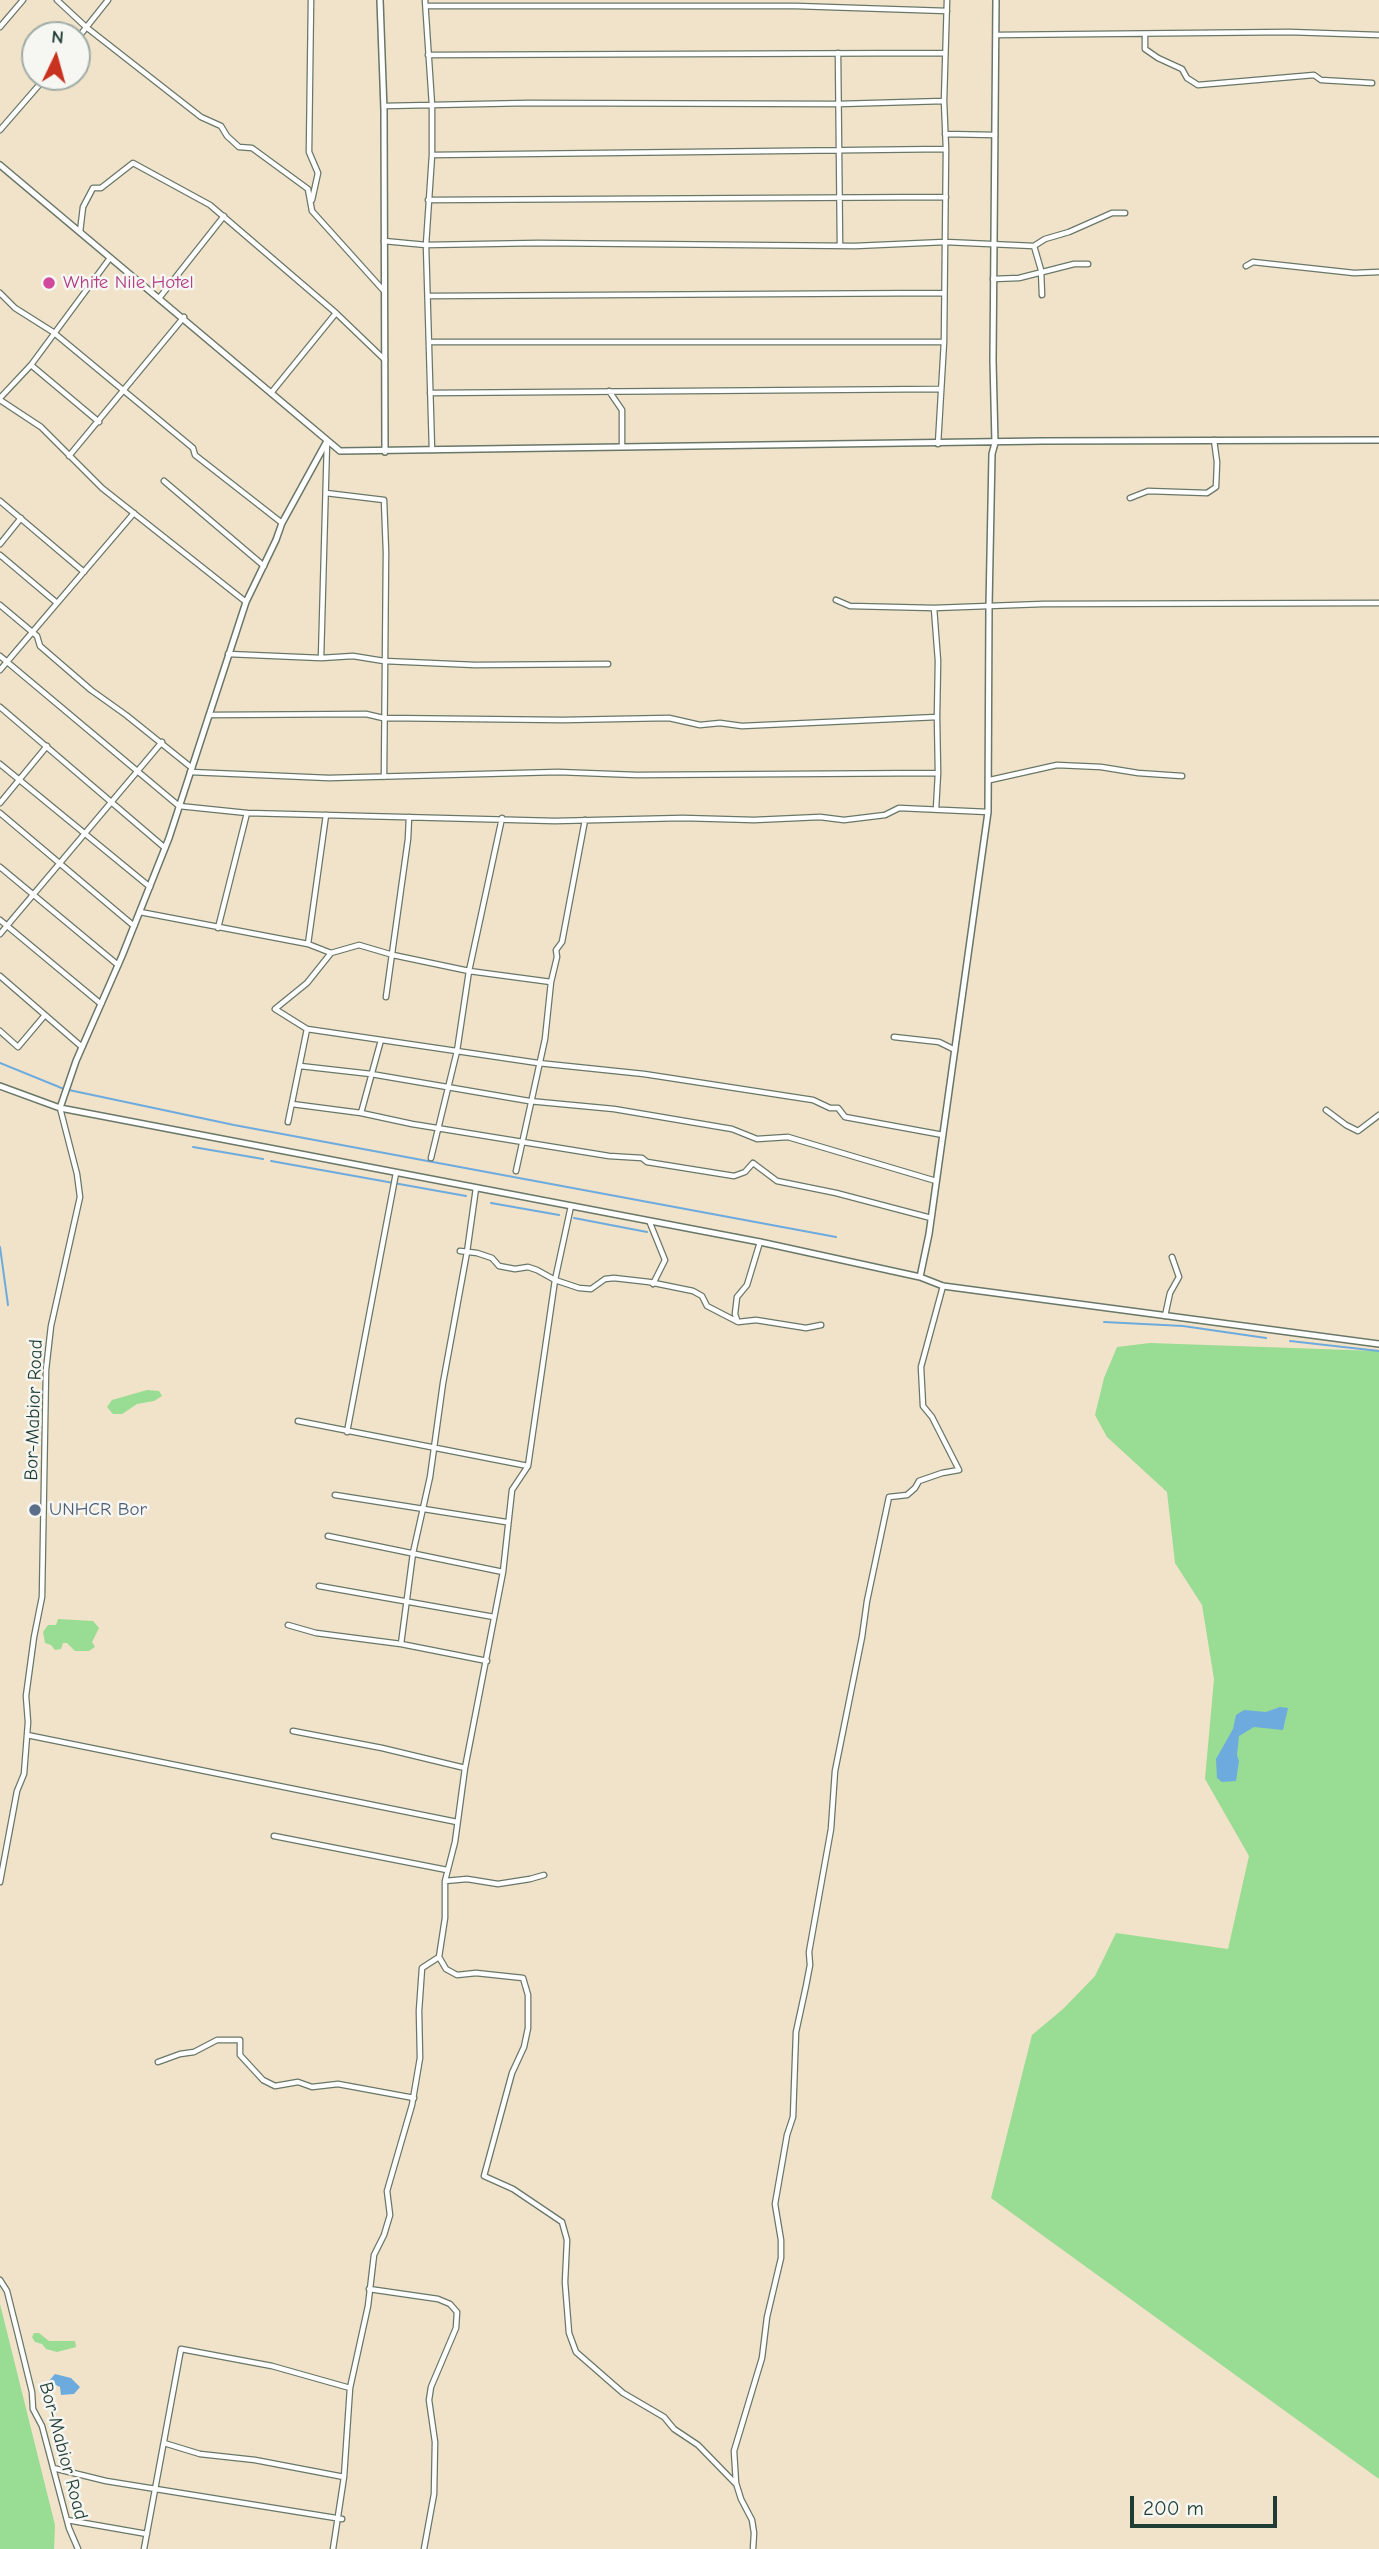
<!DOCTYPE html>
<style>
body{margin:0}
#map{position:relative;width:1379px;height:2549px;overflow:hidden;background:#f1e3c9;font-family:"Comic Neue",sans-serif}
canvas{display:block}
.north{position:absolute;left:21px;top:21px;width:70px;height:70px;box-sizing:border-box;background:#f6f6f2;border:2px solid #a0aca6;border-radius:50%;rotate:5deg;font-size:19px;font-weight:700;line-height:28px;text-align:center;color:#1f3d34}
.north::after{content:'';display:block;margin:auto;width:24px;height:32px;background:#c8321e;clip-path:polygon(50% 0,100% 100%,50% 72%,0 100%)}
.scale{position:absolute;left:1130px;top:2496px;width:147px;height:32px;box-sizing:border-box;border:4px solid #1f3d34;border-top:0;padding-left:9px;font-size:21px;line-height:24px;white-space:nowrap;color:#1f3d34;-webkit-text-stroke:5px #f6f6f2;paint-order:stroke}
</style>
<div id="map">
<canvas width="1379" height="2549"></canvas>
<div class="north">N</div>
<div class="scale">200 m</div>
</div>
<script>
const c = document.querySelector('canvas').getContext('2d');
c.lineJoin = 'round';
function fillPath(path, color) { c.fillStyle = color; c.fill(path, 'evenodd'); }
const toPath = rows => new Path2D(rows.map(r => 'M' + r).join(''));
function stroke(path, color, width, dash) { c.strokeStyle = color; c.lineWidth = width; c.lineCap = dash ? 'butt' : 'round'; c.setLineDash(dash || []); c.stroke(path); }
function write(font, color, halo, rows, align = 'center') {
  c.font = font + ' "Comic Neue",sans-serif'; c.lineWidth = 5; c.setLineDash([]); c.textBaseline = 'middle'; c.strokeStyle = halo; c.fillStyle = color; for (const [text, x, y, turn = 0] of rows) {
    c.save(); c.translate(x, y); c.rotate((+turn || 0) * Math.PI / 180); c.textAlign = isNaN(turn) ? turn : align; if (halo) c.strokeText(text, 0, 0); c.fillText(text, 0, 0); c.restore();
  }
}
fillPath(toPath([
 [1150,1343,1379,1351,1379,2479,991,2198,1032,2035,1063,2009,1095,1976,1116,1933,1228,1949,1249,1856,1205,1779,1214,1679,1202,1605,1175,1563,1167,1492,1107,1437,1095,1415,1104,1378,1117,1347],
 [147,1390,159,1391,162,1396,154,1401,137,1404,122,1414,113,1414,107,1407,112,1400],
 [58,1619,93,1621,99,1628,92,1642,95,1647,89,1651,75,1651,67,1643,63,1643,61,1649,55,1650,51,1645,45,1643,43,1632,48,1625,56,1625],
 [0,2304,55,2525,54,2549,0,2549],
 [34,2333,39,2333,49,2341,75,2341,76,2347,57,2352,46,2349,42,2344,35,2342,32,2337]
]), '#99dc93');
fillPath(toPath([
 [1280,1707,1288,1708,1283,1730,1254,1727,1239,1736,1237,1755,1239,1761,1236,1781,1222,1782,1217,1778,1216,1759,1233,1729,1236,1715,1244,1710,1266,1712],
 [55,2374,71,2378,80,2387,74,2394,61,2395,60,2387,56,2385,49,2387,48,2382]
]), '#6dabdf');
stroke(toPath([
 [0,1063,64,1089],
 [69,1090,234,1125,836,1237],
 [193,1147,263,1159],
 [271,1161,466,1196],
 [491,1203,559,1215],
 [574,1218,647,1232],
 [0,1247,8,1305],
 [1104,1322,1183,1326,1266,1338],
 [1290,1341,1379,1351]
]), '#6dabdf', 2);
const minor = toPath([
 [57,0,86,27,201,117,221,126,227,136,239,147,252,148,308,189,312,211,384,291],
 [311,0,309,152,318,173,312,200],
 [425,0,432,105,432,155,426,245,432,450],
 [426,6,796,6,947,11],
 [0,27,23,0],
 [996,35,1289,32,1379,35],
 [1145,35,1145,49,1158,58,1182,69,1187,78,1198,85,1314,75,1321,80,1372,83],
 [77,39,108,0],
 [838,53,840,246],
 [428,55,945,53],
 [384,106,528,103,839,104,944,101],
 [0,130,46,77],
 [945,134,995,135],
 [432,155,946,149],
 [428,200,946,197],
 [80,232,83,207,93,188,101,188,133,163,210,205,336,313,385,360],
 [384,241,426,245,538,243,855,246,945,242,1034,246],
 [1246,266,1253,262,1354,273,1379,272],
 [993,279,1019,278,1074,264,1088,264],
 [0,293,15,308,53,332,193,448,195,455,282,523],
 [1042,295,1041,270,1034,246,1045,239,1069,232,1112,213,1125,213],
 [428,296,944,293],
 [160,297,224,216],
 [430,342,944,342],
 [31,365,99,422],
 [609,391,622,410,622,447],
 [271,393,336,313],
 [430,393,939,389],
 [0,398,31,365,110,258],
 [0,400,41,427,102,488,246,602],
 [938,444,944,342,946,149,944,101,947,0],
 [69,456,184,317],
 [164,481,264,566],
 [326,493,384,500,386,552,384,777],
 [1130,498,1148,491,1207,493,1216,487,1217,462,1214,440],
 [0,501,84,572],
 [0,544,21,518],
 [0,555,57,603],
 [836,600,850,606,934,608,1043,604,1379,603],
 [0,605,37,636,40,646,91,690,126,715,192,768],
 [934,608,938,661,937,717,938,773,936,809],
 [228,654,321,658,353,656,384,661,475,665,608,664],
 [0,656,179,806,247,813,555,821,683,818,754,820,820,817,844,820,885,815,899,808,988,812],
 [321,658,327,442],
 [0,670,134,513],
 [0,707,165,848],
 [209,715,366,714,383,718,563,720,669,718,700,725,720,723,742,726,937,717],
 [0,764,150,887],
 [190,772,329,778,558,772,637,775,938,773],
 [990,780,1057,765,1101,767,1138,773,1182,776],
 [0,803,47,746],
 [0,813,134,926],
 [0,867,118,965],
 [140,912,308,944,331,953,359,945,393,955,469,971,551,982],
 [0,920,101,1004],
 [218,928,247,813],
 [0,934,162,742],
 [308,944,326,815],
 [0,976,82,1047],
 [386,997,408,839,409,817],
 [307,1029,538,1063,644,1074,813,1100,830,1108,838,1108,845,1117,943,1135],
 [0,1031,18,1047,45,1015],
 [894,1037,939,1042,955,1050],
 [300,1066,371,1074,529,1101,614,1109,732,1129,757,1139,788,1137,936,1181],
 [292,1104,361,1113,412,1124,609,1156,642,1158,647,1162,734,1176,745,1172,753,1163,777,1181,836,1193,931,1218],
 [1326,1110,1346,1125,1358,1131,1379,1115],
 [361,1113,381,1040],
 [288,1122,307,1029,275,1009,307,983,331,953],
 [431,1158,457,1051,469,971,502,818],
 [516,1171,545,1039,551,982,557,957,556,950,562,942,585,820],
 [650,1223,665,1260,653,1284],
 [460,1251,477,1253,492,1258,499,1266,515,1269,528,1267,537,1270,555,1280,579,1288,591,1289,605,1279,614,1278,649,1282,693,1291,702,1296,707,1306,738,1322,756,1320,806,1328,821,1325],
 [1165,1316,1170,1293,1179,1277,1172,1257],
 [737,1320,735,1314,737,1297,747,1285,760,1242],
 [298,1421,528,1466],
 [347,1432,396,1173],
 [335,1495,506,1522],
 [328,1536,503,1572],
 [319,1586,494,1617],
 [288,1625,316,1633,401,1644,487,1661],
 [401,1644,413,1553,430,1477,443,1383,467,1252,476,1188],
 [293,1731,382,1748,465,1768],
 [27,1735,457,1822],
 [274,1836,447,1870],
 [445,1881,467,1879,498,1884,530,1879,544,1875],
 [0,1882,17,1791,24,1774,28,1722,26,1696,34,1637,42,1597,46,1370,51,1326,80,1197,77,1174,60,1108],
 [439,1957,446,1969,457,1975,476,1973,523,1978,528,1995,528,2028,524,2047,512,2073,484,2176,513,2189,562,2222,567,2240,565,2282,569,2333,576,2352,623,2393,664,2417,674,2429,698,2445,735,2483],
 [158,2062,180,2054,194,2052,217,2040,240,2040,240,2055,263,2080,275,2086,298,2082,312,2087,338,2084,414,2098],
 [0,2280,7,2291,18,2335,32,2392,33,2409,42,2426,69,2528,78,2549],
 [369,2289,438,2299,450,2304,457,2312,456,2328,431,2387,429,2400,435,2442,434,2494,424,2549],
 [164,2443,200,2454,255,2460,344,2477],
 [53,2468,106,2481,342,2519],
 [67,2520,147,2534],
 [144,2549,181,2349,272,2366,350,2388],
 [333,2549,344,2477,350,2388,368,2306,374,2255,384,2235,390,2215,387,2191,412,2105,420,2058,419,2011,422,1968,439,1957,445,1918,445,1881,455,1842,465,1768,503,1572,512,1490,528,1466,555,1280,571,1206],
 [753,2549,754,2533,752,2520,741,2499,736,2483,734,2451,762,2358,767,2317,781,2258,781,2240,775,2204,787,2135,793,2117,796,2032,806,1986,810,1965,809,1952,831,1829,835,1771,862,1637,867,1601,889,1497,907,1495,915,1488,919,1481,942,1473,959,1470,932,1417,923,1406,921,1367,943,1286]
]);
const tertiary = toPath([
 [380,0,384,110,385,452],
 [0,165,340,451,1043,441,1379,440],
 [0,1086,60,1108,760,1242,920,1277,943,1286,1379,1344],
 [60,1108,76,1061,122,956,169,838,246,602,276,540,282,523,327,441],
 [920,1277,929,1234,988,812,989,606,992,454,995,443,993,360,996,0]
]);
stroke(minor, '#687768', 7);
stroke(tertiary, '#687768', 8);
stroke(minor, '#fff', 4.5);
stroke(tertiary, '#fff', 5);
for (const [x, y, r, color] of [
 [49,283,7,"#d1479c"],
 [35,1510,7,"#5c6f8a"]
]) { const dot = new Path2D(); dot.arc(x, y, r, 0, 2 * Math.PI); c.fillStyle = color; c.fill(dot); stroke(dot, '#f6f6f2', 2.5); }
write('19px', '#b23c85', '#f6f6f2', [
 ["White Nile Hotel",63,283]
], 'left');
write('19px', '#1f3d34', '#f6f6f2', [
 ["Bor-Mabior Road",34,1410,-88],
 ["Bor-Mabior Road",63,2451,75]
]);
write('19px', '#4e5e75', '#f6f6f2', [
 ["UNHCR Bor",49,1510]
], 'left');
</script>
